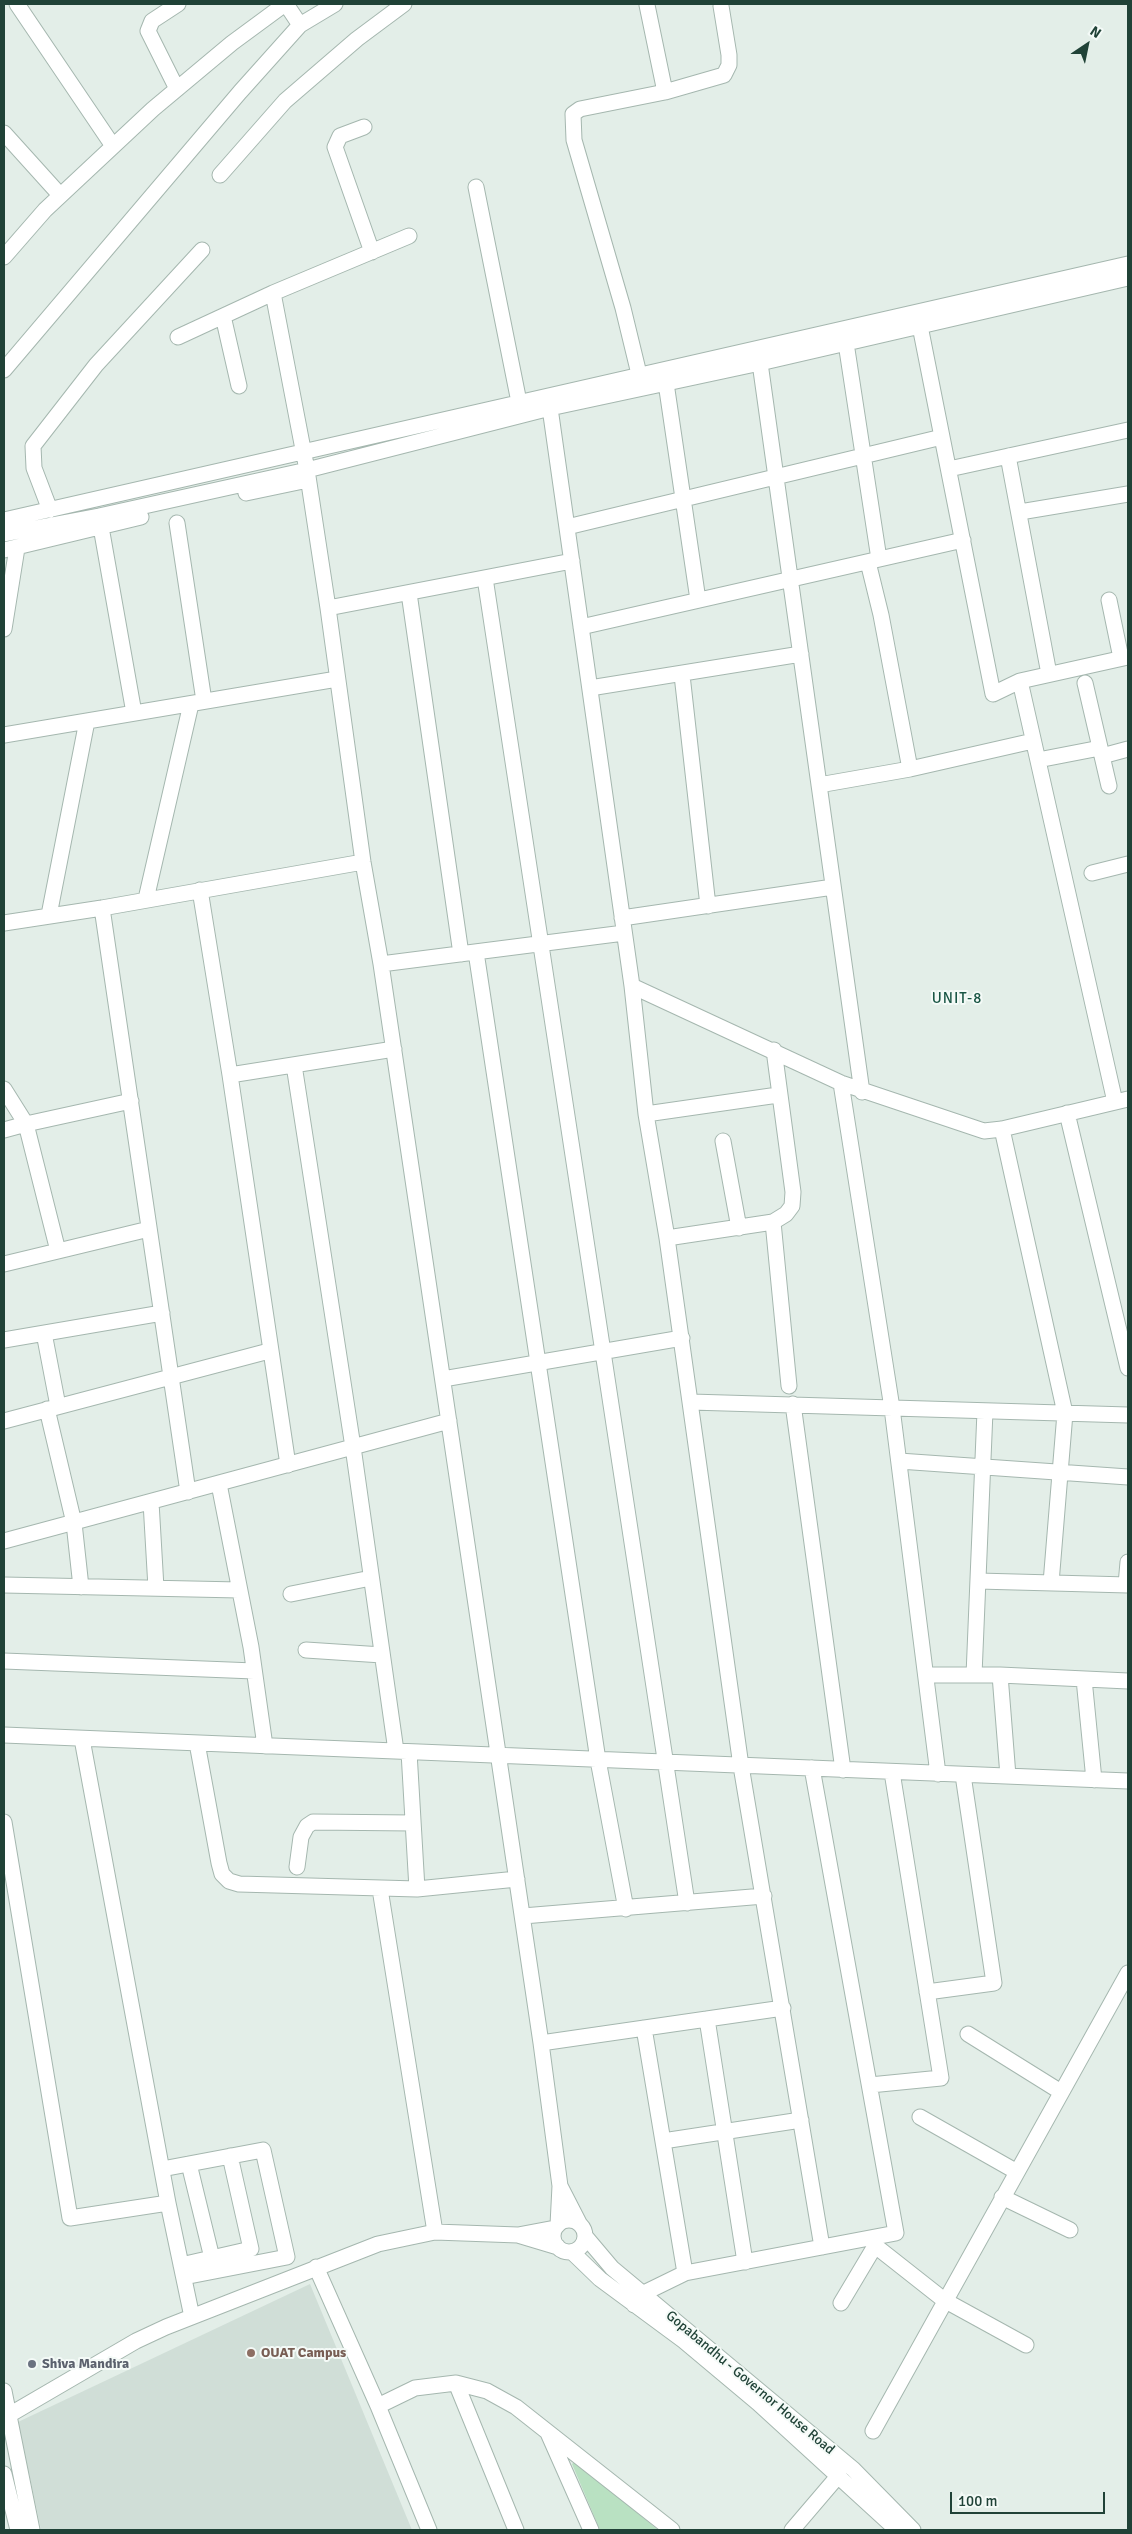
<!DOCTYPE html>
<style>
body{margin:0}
#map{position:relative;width:1132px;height:2534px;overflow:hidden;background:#e3eee8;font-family:Signika,sans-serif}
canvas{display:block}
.frame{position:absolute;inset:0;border:5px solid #204237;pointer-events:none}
.north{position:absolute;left:1062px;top:20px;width:50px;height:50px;-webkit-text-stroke:4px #f4faf7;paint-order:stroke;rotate:34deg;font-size:14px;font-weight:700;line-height:20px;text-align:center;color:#204237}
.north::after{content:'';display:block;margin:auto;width:18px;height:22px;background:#204237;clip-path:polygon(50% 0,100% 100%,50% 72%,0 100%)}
.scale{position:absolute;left:950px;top:2492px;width:155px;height:22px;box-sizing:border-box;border:2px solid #204237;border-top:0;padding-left:6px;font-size:15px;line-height:18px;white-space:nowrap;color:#204237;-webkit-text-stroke:4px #f4faf7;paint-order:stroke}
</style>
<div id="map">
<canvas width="1132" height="2534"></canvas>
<div class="frame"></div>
<div class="north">N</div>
<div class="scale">100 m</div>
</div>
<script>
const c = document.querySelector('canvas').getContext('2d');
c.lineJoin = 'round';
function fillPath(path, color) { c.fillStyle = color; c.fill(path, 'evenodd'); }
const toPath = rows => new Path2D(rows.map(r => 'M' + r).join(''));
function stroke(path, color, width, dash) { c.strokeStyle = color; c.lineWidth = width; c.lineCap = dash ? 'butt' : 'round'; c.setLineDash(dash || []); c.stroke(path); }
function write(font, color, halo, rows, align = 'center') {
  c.font = font + ' Signika,sans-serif'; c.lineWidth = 4; c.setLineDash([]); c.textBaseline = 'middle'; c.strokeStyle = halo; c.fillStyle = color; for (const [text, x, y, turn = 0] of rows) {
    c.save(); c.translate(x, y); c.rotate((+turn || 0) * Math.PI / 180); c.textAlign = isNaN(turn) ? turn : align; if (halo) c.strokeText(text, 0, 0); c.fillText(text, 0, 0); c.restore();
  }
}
fillPath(toPath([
 [310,2284,412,2530,41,2530,18,2422]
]), '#d0ded7');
fillPath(toPath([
 [575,2461,658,2530,600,2530,572,2464]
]), '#b9e1c2');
const minor = toPath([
 [17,4,113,146],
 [286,4,300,25,335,4],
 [647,5,665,92],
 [177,89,148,31,152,21,178,4],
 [364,127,340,136,335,147,372,252],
 [4,133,60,195],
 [220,175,285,101,357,39,404,4],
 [476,187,519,402],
 [409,236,273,293,307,470,328,608,363,862,381,964,541,2043,560,2186,558,2225],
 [4,257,45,210,153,109,232,43,285,4],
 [223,316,239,386],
 [920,326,993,694,1020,681,1128,657],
 [178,337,273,293],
 [846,343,879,559],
 [760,363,862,1092],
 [4,370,240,92,300,25],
 [639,374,623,308,574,140,573,114,580,109,665,92,724,75,729,65,729,55,721,6],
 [666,383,698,600],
 [550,408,632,986,646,1114,667,1238,741,1766,822,2247],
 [1008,456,1049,674],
 [949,469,1128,430],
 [246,493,308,480],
 [50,510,34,468,33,446,96,365,202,250],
 [1020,512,1128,494],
 [4,520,1128,264],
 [177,523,204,701],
 [101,527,134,713],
 [567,527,942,437],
 [4,534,99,516,307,470,550,408,760,363,1128,278],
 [4,550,141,517],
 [868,562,881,615,910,769],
 [485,578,687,1903],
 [409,593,461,954],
 [1109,600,1121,658],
 [328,608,572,561],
 [581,627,963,540],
 [4,629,17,548],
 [682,675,708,906],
 [1020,681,1115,1102],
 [1085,683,1109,786],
 [590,688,801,654],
 [4,735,337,679],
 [1102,756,1128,749],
 [1038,760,1100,748],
 [819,785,910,769,1033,741],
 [1092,873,1128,864],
 [200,890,230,1075,288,1465],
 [146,899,191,704],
 [102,908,188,1492],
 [49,915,87,721],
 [622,918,833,887],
 [4,923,102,908,363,862],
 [476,952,598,1760,626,1909],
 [381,964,624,933],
 [632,986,841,1083,984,1131,1002,1129,1128,1099],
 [294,1065,353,1447,396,1751],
 [230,1075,394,1049],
 [841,1083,892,1408,938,1774],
 [4,1089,26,1124,131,1101],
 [1067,1113,1128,1368],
 [646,1114,778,1095],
 [1002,1129,1065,1413,1051,1583],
 [4,1130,26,1124,58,1251,149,1229],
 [723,1141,739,1228],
 [773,1222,789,1386],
 [667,1238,773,1222,786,1214,792,1206,793,1192,774,1050],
 [4,1264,58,1251],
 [44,1333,58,1406],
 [4,1340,162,1313],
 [443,1379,682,1338],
 [691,1402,1128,1415],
 [793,1404,843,1770],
 [47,1409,74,1523,81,1587],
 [4,1421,269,1351],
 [899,1461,1128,1477],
 [219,1484,251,1647,265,1746],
 [151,1502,156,1588],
 [4,1541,449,1421],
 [978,1581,1128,1585],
 [4,1585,239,1590],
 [1126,1585,1128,1562],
 [291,1594,371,1578],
 [306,1650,382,1655],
 [4,1661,254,1671],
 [927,1675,1000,1675,1128,1681],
 [974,1675,985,1411],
 [1000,1675,1008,1776],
 [1084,1679,1094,1780],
 [4,1735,1128,1781],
 [197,1743,219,1863,222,1874,229,1881,239,1884,417,1889,517,1879],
 [409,1752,417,1889],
 [4,1822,70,2218,168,2203,82,1739],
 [297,1867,301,1837,307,1826,313,1822,413,1823],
 [380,1889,435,2232],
 [523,1916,764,1896],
 [927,1992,994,1983,963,1775],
 [707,2019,745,2262],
 [644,2028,685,2273],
 [968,2034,1061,2092],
 [541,2043,783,2008],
 [870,2085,941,2078,892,1772],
 [920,2117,1017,2172],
 [663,2141,801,2120],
 [189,2164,212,2258],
 [162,2169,263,2150,287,2257,184,2277],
 [560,2186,579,2223],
 [1002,2197,1070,2230],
 [168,2203,192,2317],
 '553 2236a16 16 0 1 1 32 0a16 16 0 1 1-32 0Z',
 [518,2235,558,2247],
 [585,2236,612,2268,853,2469,913,2530],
 [572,2252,600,2279,684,2341,758,2403,897,2530],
 [181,2265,251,2249,230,2156],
 [316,2267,378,2406,415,2388,456,2383,487,2391,516,2407,672,2530],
 [841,2303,872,2251,878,2248,944,2300,1026,2345],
 [634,2305,642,2294,685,2273,896,2233,812,1768],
 [456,2383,516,2530],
 [4,2391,32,2530],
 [378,2406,429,2530],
 [4,2418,136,2341,166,2327,378,2244,435,2232,518,2235,555,2228],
 [873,2431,1128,1973],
 [548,2433,591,2530],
 [4,2474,18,2530],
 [792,2530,839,2475]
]);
stroke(minor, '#a5b7af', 17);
stroke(minor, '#fff', 15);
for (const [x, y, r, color] of [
 [251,2353,5,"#8d6e63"],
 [32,2364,5,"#6b7280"]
]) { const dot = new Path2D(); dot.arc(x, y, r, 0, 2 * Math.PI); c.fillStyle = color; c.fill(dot); stroke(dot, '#f4faf7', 2); }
write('bold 14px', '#785e54', '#f4faf7', [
 ["OUAT Campus",261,2353]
], 'left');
write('bold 14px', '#5b616d', '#f4faf7', [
 ["Shiva Mandira",42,2364]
], 'left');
write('14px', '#204237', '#f4faf7', [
 ["Gopabandhu - Governor House Road",750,2383,40]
]);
c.letterSpacing = '1px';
write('15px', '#1a5645', '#f4faf7', [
 ["UNIT-8",957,999]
]);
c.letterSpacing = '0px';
</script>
